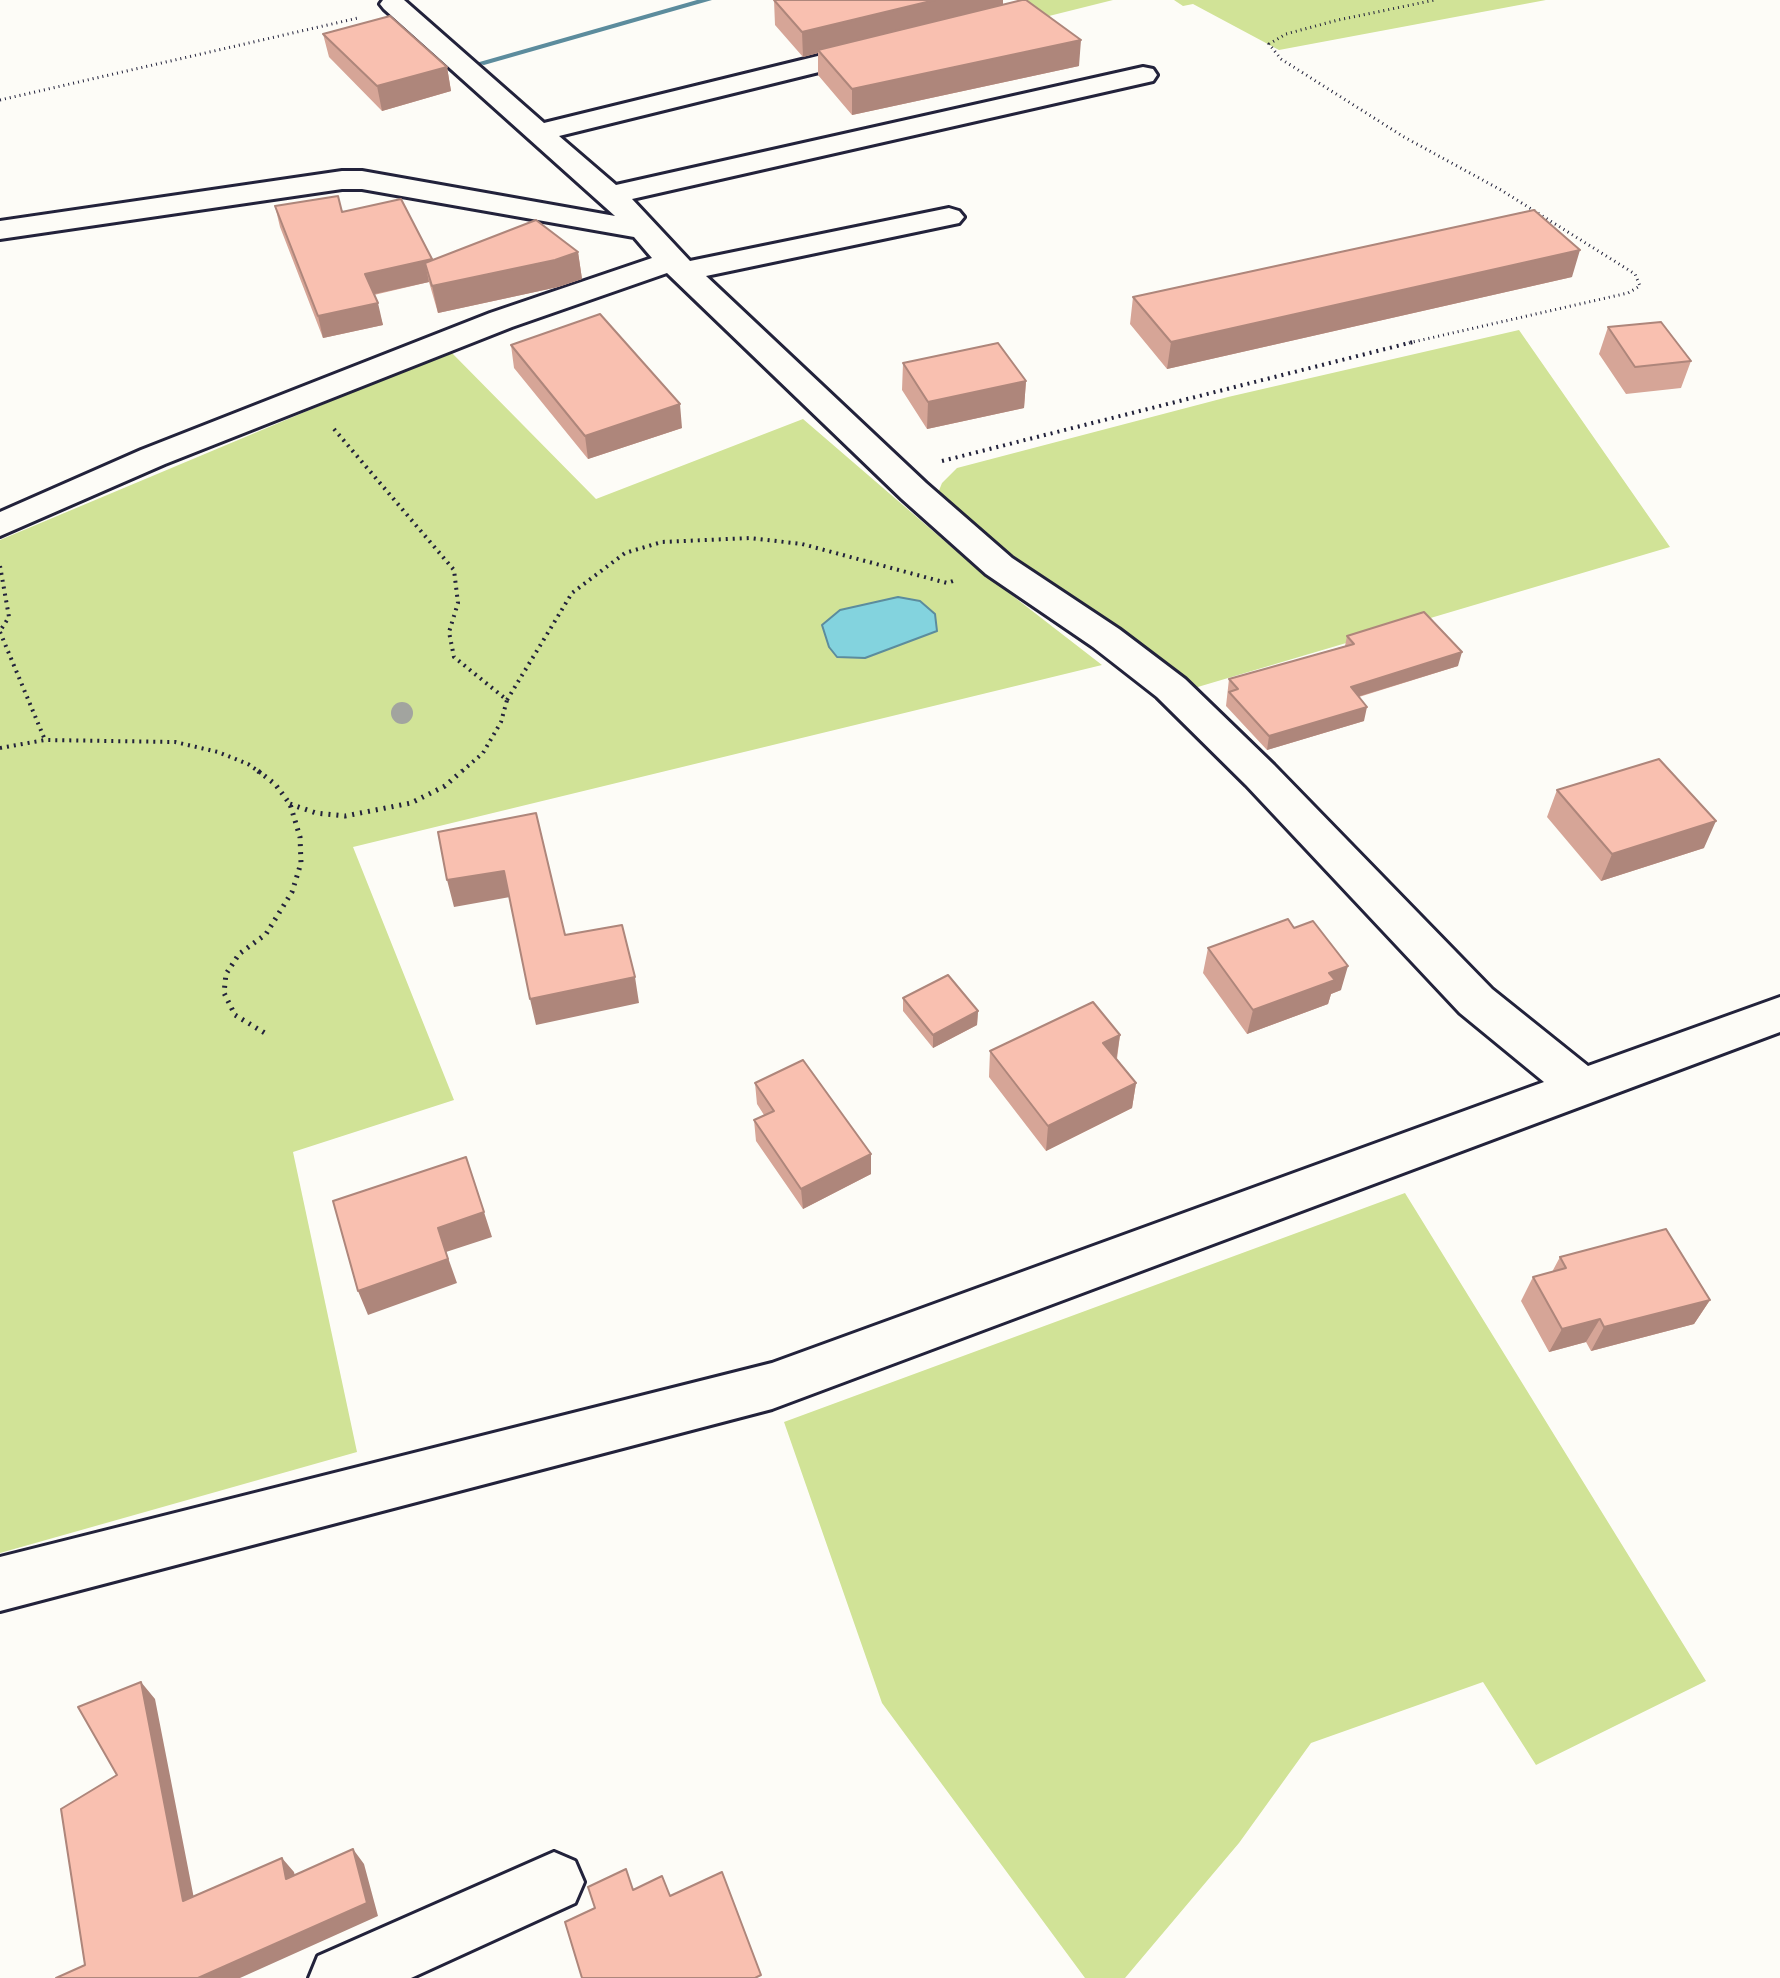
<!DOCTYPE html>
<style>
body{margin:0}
canvas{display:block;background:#fdfcf7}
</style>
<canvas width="1780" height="1978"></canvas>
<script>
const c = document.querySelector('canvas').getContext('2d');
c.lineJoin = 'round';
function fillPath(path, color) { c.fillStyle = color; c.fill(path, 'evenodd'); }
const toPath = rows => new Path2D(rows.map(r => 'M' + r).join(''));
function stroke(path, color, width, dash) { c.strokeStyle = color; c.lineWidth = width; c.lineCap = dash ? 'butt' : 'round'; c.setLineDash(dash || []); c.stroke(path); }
fillPath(toPath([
 [1024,0,1113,0,1045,17],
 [1174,0,1546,0,1279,50,1193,4,1183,6],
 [1519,330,1670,547,1191,689,1005,558,938,493,942,483,957,468,1228,397],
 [450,351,596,499,803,419,969,562,1102,665,353,847,454,1100,293,1152,357,1452,0,1553,0,540],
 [1405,1193,1706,1681,1536,1765,1483,1682,1311,1743,1239,1843,1125,1978,1085,1978,882,1703,784,1422]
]), '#d1e397');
const water = toPath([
 [898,597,920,601,935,614,937,631,865,658,837,657,829,647,822,625,840,610,898,597]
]);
fillPath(water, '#83d3de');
stroke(water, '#5c8c9d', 2);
fillPath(toPath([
 [697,0,712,0,484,65,476,63,697,0]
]), '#5c8c9d');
const minor = toPath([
 [383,0,404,0,544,123,875,42,884,44,888,50,884,56,559,136,616,185,1143,67,1153,69,1157,75,1153,81,632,199,690,261,949,208,959,211,964,217,959,223,706,276,926,483,1012,558,1119,629,1185,679,1274,765,1492,989,1588,1066,1780,997,1780,1032,772,1409,0,1611,0,1557,772,1363,1544,1082,1460,1013,1246,785,1157,697,1093,647,986,574,902,499,667,273,512,327,165,464,0,536,0,512,141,450,490,313,652,258,634,237,362,189,342,189,0,239,0,221,342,171,362,171,615,216,384,9,380,4,383,0],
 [554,1852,575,1861,584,1882,575,1903,411,1978,309,1978,318,1956,554,1852]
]);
stroke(minor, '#22223b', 6);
stroke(toPath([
 [0,100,358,18],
 [1404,344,1628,293,1640,286,1635,274,1501,190,1404,137,1281,59,1269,44,1286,34,1338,20,1435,0]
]), '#22223b', 3, [1, 4]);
stroke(toPath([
 [334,429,454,570,458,603,449,632,454,657,507,700,501,722,483,753,460,773],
 [942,461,1413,342],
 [0,566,9,617,0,631],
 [0,632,45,740],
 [507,700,572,593,625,553,662,542,750,538,802,544,947,583,953,581],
 [0,748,45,740,175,742,218,752,248,764,261,773]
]), '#22223b', 4, [2, 5]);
stroke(toPath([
 [258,771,275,784,290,804,300,837,301,863,292,892,266,934,239,954,226,974,224,993,235,1015,268,1035],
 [290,804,316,813,345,816,411,803,445,786,462,771]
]), '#22223b', 5, [2, 6]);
fillPath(minor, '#fdfcf7');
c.fillStyle = '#a2a49f';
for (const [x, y] of [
 [402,713]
]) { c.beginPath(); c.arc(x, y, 11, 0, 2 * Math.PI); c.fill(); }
fillPath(toPath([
 [774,0,1003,5,1079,66,852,115,818,75,818,53,803,57,775,25],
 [323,34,447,67,451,91,382,111,329,57],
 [275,206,342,212,433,260,578,252,582,279,558,287,438,313,429,282,374,295,383,325,323,338,280,227],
 [1572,277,1167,369,1130,324,1133,297],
 [1608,327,1691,361,1681,388,1626,394,1599,354],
 [511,345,682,428,588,459,514,368],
 [903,363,1026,381,1024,408,927,429,902,390],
 [1347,636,1458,666,1359,697,1364,721,1267,750,1226,706,1229,679,1345,646],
 [1557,790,1704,848,1601,881,1547,817],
 [1208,948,1341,990,1331,994,1328,1004,1247,1034,1203,973],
 [903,998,978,1011,977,1025,933,1048,903,1011],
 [1120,1035,1117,1059,1136,1083,1132,1108,1046,1151,989,1077,990,1051],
 [755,1083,871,1174,803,1209,756,1141,754,1120,764,1115,757,1104],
 [1560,1257,1710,1300,1694,1324,1591,1351,1586,1342,1549,1352,1521,1301,1533,1277,1552,1272]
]), '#d6a597');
fillPath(toPath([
 [935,0,1003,0,1003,8,818,50,818,53,803,57,802,32],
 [1081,40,1079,66,852,115,852,89],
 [447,67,451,91,382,111,377,86],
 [1580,250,1572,277,1167,369,1171,342],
 [578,252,582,279,558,287,438,313,432,286],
 [432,259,437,281,425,263,429,282,370,295,365,274],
 [378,303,383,325,323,338,318,316],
 [1026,381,1024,408,927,429,928,402],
 [680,404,682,428,588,459,585,436],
 [1462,652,1458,666,1347,700,1351,687],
 [1367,707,1364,721,1267,750,1269,736],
 [1716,821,1704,848,1601,881,1612,854],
 [504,871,510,897,454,907,447,880],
 [1348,966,1341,990,1331,994,1328,1004,1247,1034,1253,1010,1329,973],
 [635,977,639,1003,536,1025,530,999],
 [978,1011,977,1025,933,1048,933,1035],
 [1120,1035,1116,1061,1103,1043],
 [1136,1083,1132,1108,1046,1151,1048,1126],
 [871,1154,871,1174,803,1209,801,1189],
 [484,1212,492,1237,446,1252,457,1283,368,1315,358,1291,438,1228],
 [1710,1300,1694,1324,1591,1351,1604,1327],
 [1600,1319,1586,1342,1549,1352,1562,1329],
 [141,1682,155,1699,197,1914,183,1901],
 [353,1849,364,1864,378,1916,240,1978,198,1978],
 [282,1858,294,1872,299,1892,286,1879]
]), '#ae867b');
const building = toPath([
 [774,0,935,0,802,32,774,0],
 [1022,0,1026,0,1081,40,852,89,818,50,1022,0],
 [390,16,447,67,377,86,323,34,390,16],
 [338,196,342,212,401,199,432,259,365,274,378,303,318,316,275,206,338,196],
 [1534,210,1580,250,1171,342,1133,297,1534,210],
 [536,220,578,252,555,260,432,286,425,263,536,220],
 [600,314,680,404,585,436,511,345,600,314],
 [1661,322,1691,361,1635,367,1608,327,1661,322],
 [998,343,1026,381,928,402,903,363,998,343],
 [1424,612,1462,652,1351,687,1367,707,1269,736,1229,692,1238,689,1229,679,1354,644,1347,636,1424,612],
 [1659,759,1716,821,1612,854,1557,790,1659,759],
 [536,813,565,935,622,925,635,977,530,999,504,871,447,880,438,832,536,813],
 [1288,919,1294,928,1313,921,1348,966,1329,973,1335,980,1253,1010,1208,948,1288,919],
 [948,975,978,1011,933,1035,903,998,948,975],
 [1093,1002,1120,1035,1103,1043,1136,1083,1048,1126,990,1051,1093,1002],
 [803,1060,871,1154,801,1189,754,1120,774,1111,755,1083,803,1060],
 [466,1157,484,1212,438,1228,448,1259,358,1291,333,1201,466,1157],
 [1666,1229,1710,1300,1604,1327,1600,1319,1562,1329,1533,1277,1566,1268,1560,1257,1666,1229],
 [141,1682,183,1901,282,1858,286,1879,353,1849,367,1903,198,1978,56,1978,85,1965,61,1809,117,1775,78,1707,141,1682],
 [626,1869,633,1890,662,1876,670,1896,722,1872,761,1975,755,1978,582,1978,565,1922,595,1908,588,1887,626,1869]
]);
fillPath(building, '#f9c0b0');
stroke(building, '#ae867b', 2);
</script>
